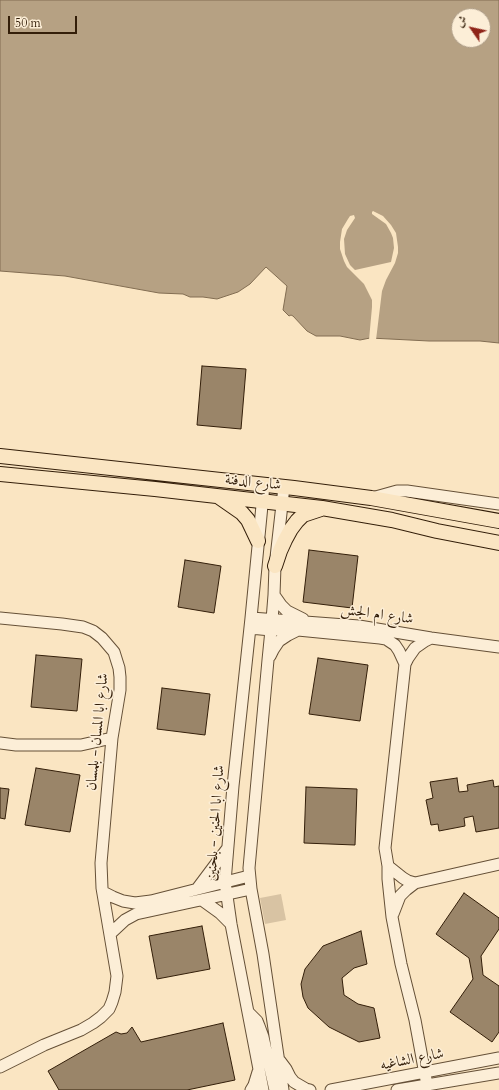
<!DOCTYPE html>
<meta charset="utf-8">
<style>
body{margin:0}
#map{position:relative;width:499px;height:1090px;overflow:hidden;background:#fae5c2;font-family:Cardo,Amiri,serif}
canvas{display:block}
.north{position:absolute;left:451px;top:8px;width:40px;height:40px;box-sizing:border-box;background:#fceed7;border:1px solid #ac9b85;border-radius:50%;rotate:304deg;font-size:11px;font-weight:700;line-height:16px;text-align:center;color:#331e09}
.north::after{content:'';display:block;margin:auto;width:14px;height:18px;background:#8f2418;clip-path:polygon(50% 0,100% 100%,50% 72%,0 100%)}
.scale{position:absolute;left:8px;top:16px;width:69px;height:18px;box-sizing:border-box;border:2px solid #331e09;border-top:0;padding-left:5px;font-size:12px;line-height:14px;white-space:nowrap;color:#331e09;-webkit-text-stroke:3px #fceed7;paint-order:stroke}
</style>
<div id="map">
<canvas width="499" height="1090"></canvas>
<div class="north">ش</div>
<div class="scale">50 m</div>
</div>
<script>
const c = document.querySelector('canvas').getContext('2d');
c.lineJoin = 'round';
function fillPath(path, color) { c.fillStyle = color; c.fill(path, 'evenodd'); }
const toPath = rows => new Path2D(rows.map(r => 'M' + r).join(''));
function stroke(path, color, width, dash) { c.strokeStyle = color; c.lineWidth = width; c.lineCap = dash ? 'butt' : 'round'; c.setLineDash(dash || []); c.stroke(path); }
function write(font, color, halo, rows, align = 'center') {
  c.font = font + ' Cardo,Amiri,serif'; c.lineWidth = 3; c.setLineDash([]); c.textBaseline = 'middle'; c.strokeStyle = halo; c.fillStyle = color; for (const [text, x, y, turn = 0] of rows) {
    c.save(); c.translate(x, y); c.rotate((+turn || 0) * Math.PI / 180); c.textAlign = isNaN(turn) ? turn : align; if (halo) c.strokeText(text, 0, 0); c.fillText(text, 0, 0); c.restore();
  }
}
fillPath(toPath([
 [281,894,286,920,265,924,260,898]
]), '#d8c3a3');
const water = toPath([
 [0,0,499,0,499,343,480,341,429,341,370,338,360,340,340,336,316,336,307,331,293,316,291,315,289,316,283,310,287,286,266,267,250,284,238,292,217,299,203,297,190,297,183,294,159,293,65,276,0,271,0,0],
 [459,16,483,16,483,40,459,40,459,16]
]);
fillPath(water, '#b6a183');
stroke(water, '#826d52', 1);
fillPath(toPath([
 [373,211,383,216,391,225,396,233,398,247,398,253,395,263,386,280,382,291,376,340,369,340,372,307,372,300,364,284,347,267,344,261,340,249,340,242,342,229,348,219,350,216,354,215,355,218,347,230,344,239,345,254,350,265,355,270,391,262,394,248,393,238,391,233,386,224,372,214,372,212]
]), '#fae5c2');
const building = toPath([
 [202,366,246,369,241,429,197,425,202,366],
 [309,550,358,556,352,608,303,602,309,550],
 [185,560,221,566,214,613,178,607,185,560],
 [36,655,82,659,77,711,31,707,36,655],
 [318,658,368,665,360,721,309,714,318,658],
 [162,688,210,694,205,735,157,729,162,688],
 [36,768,80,775,70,832,25,825,36,768],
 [457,778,459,792,468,791,467,785,493,780,494,787,499,786,499,828,476,832,473,816,464,818,465,826,439,831,438,824,431,825,426,800,433,798,430,782,457,778],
 [306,787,357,789,355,845,304,843,306,787],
 [0,788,9,789,5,819,0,818,0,788],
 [464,893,499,918,499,929,481,956,483,975,499,986,499,1032,492,1042,450,1012,473,979,469,958,436,934,464,893],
 [202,926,210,969,157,979,149,936,202,926],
 [361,931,367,964,354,968,342,978,344,995,358,1004,374,1008,380,1038,359,1042,329,1027,308,1008,303,997,301,984,305,969,323,946,361,931],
 [223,1023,235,1080,187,1090,59,1090,48,1071,116,1032,121,1034,127,1033,132,1027,141,1042,223,1023]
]);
fillPath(building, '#9a8569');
stroke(building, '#331e09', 1);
const minor = toPath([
 [372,498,397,491,407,491,499,504],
 [274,595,281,605,287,611,303,619],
 [0,618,62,624,83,627,93,631,102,638,114,652,119,668,120,677,120,690,112,738,101,863,102,888,117,976,115,992,112,1002,109,1009,101,1017,93,1023,81,1030,44,1045,0,1067],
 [251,618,359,626,431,638,499,647],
 [250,628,271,630,298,630,380,638,386,639,395,645,399,651,405,664],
 [270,656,273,650,279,641,288,635,296,631],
 [0,743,16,745,81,745,112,738],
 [388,866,403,878,408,881,415,883,499,864],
 [197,889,227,849],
 [103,892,113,897,123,901,135,903,151,901,249,876],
 [202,900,220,913,231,924],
 [393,914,400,896,406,890,415,883],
 [110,934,125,920,136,914,251,889],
 [248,1012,257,1021,259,1026,263,1037,275,1090],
 [280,1061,286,1069,290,1077,294,1082,306,1089,310,1090],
 [427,1085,415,1020,401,964,392,917,388,879,388,866,385,848,405,664,408,658,415,648,425,641,431,638],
 [251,1090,254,1085,258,1072],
 [263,1090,231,924,225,882,233,786,251,618,264,485],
 [283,1090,263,954,251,889,249,868,268,660,272,620,274,595,275,566,284,487],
 [331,1090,499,1058],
 [397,1090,499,1073]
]);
const major = toPath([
 [0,456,294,488,371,498,499,521],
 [0,474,155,489,322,508,392,520,437,531,499,543],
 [219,497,242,513,248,520,258,541],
 [275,566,280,551,285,540,291,529,297,521,303,515,321,509]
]);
stroke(minor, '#655037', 13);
stroke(major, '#331e09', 16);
stroke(minor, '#fceed7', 11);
stroke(major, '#fae5c2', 14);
write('15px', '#331e09', '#fceed7', [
 ["شارع الدفنة",253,483,6],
 ["شارع ام الجش",377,615,8],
 ["شارع ابا المسان - بلمسان",98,732,-84],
 ["شارع ابا الحنين - بلحنين",216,823,-86],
 ["شارع الشاغيه",412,1060,-11]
]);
</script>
